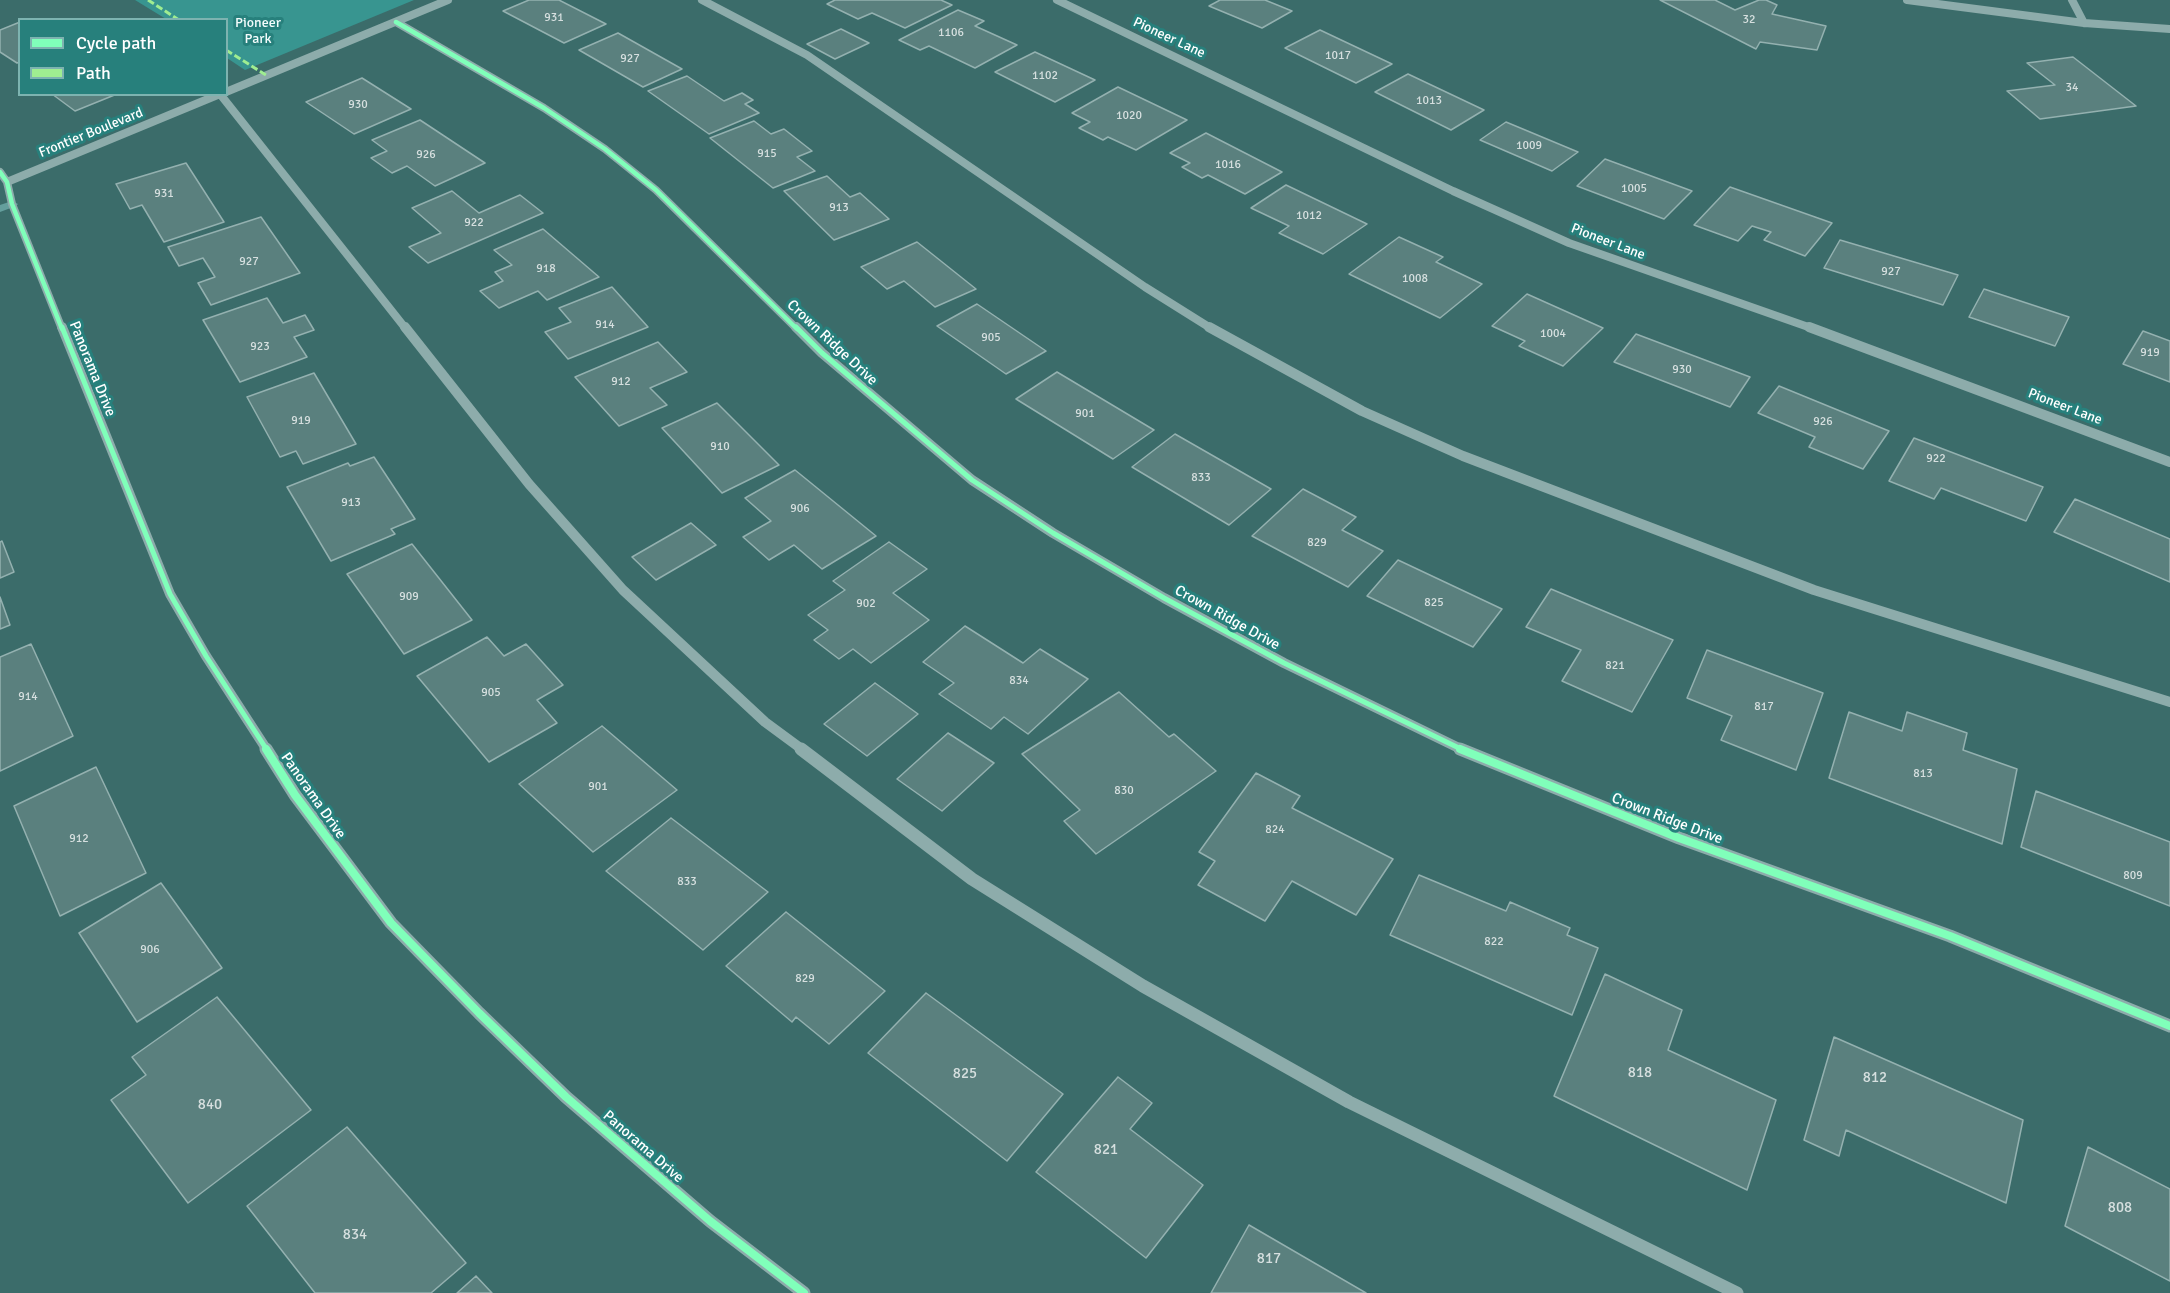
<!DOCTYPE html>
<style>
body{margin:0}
#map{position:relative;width:2170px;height:1293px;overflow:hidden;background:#3b6c6a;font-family:Signika,sans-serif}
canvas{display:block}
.legend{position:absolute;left:18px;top:18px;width:210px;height:78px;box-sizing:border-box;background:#27807c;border:2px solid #7db3b0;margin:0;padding:8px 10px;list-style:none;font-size:18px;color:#fff}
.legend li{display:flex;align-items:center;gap:12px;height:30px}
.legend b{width:30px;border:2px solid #7db3b0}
</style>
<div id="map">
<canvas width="2170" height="1293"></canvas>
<ul class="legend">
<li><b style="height:8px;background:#80ffba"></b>Cycle path</li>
<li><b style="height:8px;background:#9fed91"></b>Path</li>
</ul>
</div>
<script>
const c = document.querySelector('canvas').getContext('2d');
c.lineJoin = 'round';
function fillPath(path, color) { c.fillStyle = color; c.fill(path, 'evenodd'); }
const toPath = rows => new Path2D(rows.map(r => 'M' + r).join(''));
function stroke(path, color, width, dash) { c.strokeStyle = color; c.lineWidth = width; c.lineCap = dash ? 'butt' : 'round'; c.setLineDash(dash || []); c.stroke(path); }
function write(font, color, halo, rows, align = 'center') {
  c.font = font + ' Signika,sans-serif'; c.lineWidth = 6; c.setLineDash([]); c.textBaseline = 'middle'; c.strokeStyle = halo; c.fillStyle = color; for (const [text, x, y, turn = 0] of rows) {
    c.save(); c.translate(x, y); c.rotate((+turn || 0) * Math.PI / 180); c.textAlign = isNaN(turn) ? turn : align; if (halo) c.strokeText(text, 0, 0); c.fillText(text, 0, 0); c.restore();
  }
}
fillPath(toPath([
 [135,0,414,0,245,70,227,58,226,20,166,19]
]), '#389590');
fillPath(toPath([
 [12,201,18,204,16,206,0,212,0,205,12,201]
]), '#649f9d');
const building = toPath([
 [529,0,559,0,606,24,564,43,503,11,529,0],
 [835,0,941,0,952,5,905,28,872,13,858,19,827,4,835,0],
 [1220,0,1265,0,1292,11,1262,28,1209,6,1220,0],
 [1660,0,1715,0,1735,10,1759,0,1766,0,1777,5,1772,14,1826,26,1817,50,1760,42,1756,49,1660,0],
 [958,10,984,21,975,26,1017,45,975,68,929,46,920,50,899,40,958,10],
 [20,22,20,62,17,63,0,52,0,30,20,22],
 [841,29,869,43,835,59,807,44,841,29],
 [1320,30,1392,64,1356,83,1285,48,1320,30],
 [618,33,682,69,643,87,579,50,618,33],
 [1035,52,1095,80,1055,102,995,72,1035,52],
 [2073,57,2136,106,2040,119,2007,91,2055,85,2027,63,2073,57],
 [1408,74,1484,110,1451,130,1375,92,1408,74],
 [687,76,724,101,742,93,753,100,745,104,759,113,709,134,648,91,687,76],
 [362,78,411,109,354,134,306,102,362,78],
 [1118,87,1187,120,1136,150,1108,137,1103,140,1079,128,1090,122,1072,113,1118,87],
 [52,94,117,94,75,111,52,94],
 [420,120,485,163,435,186,407,166,392,173,371,158,387,151,372,140,420,120],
 [754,121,771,134,784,129,812,151,797,157,815,171,773,188,710,138,754,121],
 [1506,122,1578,152,1552,171,1480,140,1506,122],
 [1206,133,1282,172,1245,194,1208,175,1202,178,1182,167,1190,163,1170,153,1206,133],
 [1605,159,1692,191,1664,219,1577,186,1605,159],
 [186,163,224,222,164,242,142,205,130,209,116,184,186,163],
 [827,176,850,197,860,193,889,219,834,240,784,191,827,176],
 [1286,185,1367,224,1323,254,1279,233,1289,226,1251,208,1286,185],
 [1730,187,1832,223,1805,256,1764,240,1771,232,1752,226,1738,241,1694,225,1730,187],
 [452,191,479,213,520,195,543,213,428,263,409,247,441,233,412,208,452,191],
 [261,217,300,273,211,305,198,283,215,277,203,258,179,266,168,247,261,217],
 [543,229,599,277,547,300,538,291,499,308,480,291,503,281,495,272,512,265,494,250,543,229],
 [1399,237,1443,257,1436,262,1482,284,1440,318,1349,274,1399,237],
 [1840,240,1958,275,1943,305,1824,268,1840,240],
 [917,242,976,289,935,307,904,281,887,289,861,267,917,242],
 [612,287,648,327,568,359,545,332,571,322,559,308,612,287],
 [1984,289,2069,317,2055,346,1969,317,1984,289],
 [1527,294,1603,328,1563,366,1519,346,1525,341,1492,326,1527,294],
 [267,298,283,323,305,315,314,330,294,337,307,357,240,382,203,320,267,298],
 [977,304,1046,351,1006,374,937,326,977,304],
 [2143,331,2170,341,2170,382,2123,364,2143,331],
 [1636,334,1750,377,1730,407,1614,362,1636,334],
 [658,342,687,372,650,388,667,405,619,426,575,377,658,342],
 [1057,372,1154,430,1113,459,1016,399,1057,372],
 [314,373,356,444,303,464,296,451,280,457,247,397,314,373],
 [1779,386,1889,431,1863,469,1809,447,1815,437,1758,413,1779,386],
 [717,403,779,465,722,493,662,428,717,403],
 [1175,434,1271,489,1229,525,1132,467,1175,434],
 [1914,438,2043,487,2026,521,1941,488,1934,499,1889,481,1914,438],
 [374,457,415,519,391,529,395,534,331,561,287,487,348,463,350,466,374,457],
 [795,470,876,536,822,569,794,545,769,560,743,537,771,521,745,498,795,470],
 [1303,489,1356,517,1342,530,1383,551,1348,587,1252,536,1303,489],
 [2075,499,2170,539,2170,582,2054,532,2075,499],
 [691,523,716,545,656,580,632,557,691,523],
 [2,541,14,572,0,578,0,542,2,541],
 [889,542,927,569,893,593,929,620,871,663,853,649,839,659,814,640,828,630,808,615,845,590,833,581,889,542],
 [412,544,472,620,404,654,347,574,412,544],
 [1398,560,1502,609,1473,647,1367,596,1398,560],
 [1551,589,1673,640,1632,712,1562,681,1581,650,1526,627,1551,589],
 [0,597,10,625,0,629,0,597],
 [965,626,1023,663,1040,649,1088,679,1028,734,1004,717,991,729,939,694,954,683,923,662,965,626],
 [487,637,504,656,526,644,563,685,537,700,557,723,489,762,417,676,487,637],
 [31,644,73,736,0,771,0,657,31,644],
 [1707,650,1823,693,1796,770,1721,740,1732,716,1687,698,1707,650],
 [875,683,918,714,867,756,824,724,875,683],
 [1119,692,1169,737,1174,734,1216,771,1096,854,1064,821,1080,810,1022,754,1119,692],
 [1849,712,1902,731,1907,712,1967,733,1963,750,2017,769,2002,844,1829,778,1849,712],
 [602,726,677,790,593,852,519,784,602,726],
 [948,733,994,763,942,811,897,779,948,733],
 [96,767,146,873,60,916,14,806,96,767],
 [1256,773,1300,796,1292,808,1393,859,1356,915,1292,881,1265,921,1198,885,1215,861,1199,852,1256,773],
 [2036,791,2170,842,2170,906,2021,847,2036,791],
 [671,818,768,892,703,950,606,871,671,818],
 [1419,875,1506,911,1510,902,1570,928,1567,935,1598,948,1572,1015,1390,935,1419,875],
 [161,883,222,968,137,1022,79,933,161,883],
 [786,912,885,991,829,1044,796,1017,792,1022,726,966,786,912],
 [1605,974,1682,1010,1668,1050,1776,1100,1747,1190,1554,1096,1605,974],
 [926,993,1063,1094,1007,1161,868,1053,926,993],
 [217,997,311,1110,188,1203,111,1100,146,1075,132,1057,217,997],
 [1834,1037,2023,1120,2006,1203,1846,1130,1839,1156,1804,1140,1834,1037],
 [1118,1077,1152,1103,1130,1129,1203,1185,1146,1258,1036,1172,1118,1077],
 [347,1127,466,1263,431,1293,315,1293,247,1206,347,1127],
 [2088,1147,2170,1189,2170,1281,2065,1226,2088,1147],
 [1249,1225,1366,1293,1211,1293,1249,1225],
 [476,1276,492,1293,457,1293,476,1276]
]);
fillPath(building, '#5a807e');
stroke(building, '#94b1b0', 1.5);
stroke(toPath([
 [702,0,807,55,1145,287,1212,329],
 [1057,0,1453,191,1569,243,1814,329],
 [1907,0,2084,23,2170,29],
 [2072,0,2084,23],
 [396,22,544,108,605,149,656,190,797,329],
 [226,92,448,0],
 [0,172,7,182,12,204,62,329],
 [7,182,220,94,406,329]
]), '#8dacab', 8);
stroke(toPath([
 [62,327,170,594,206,656,267,750],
 [405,327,529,484,623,590,765,722,803,750],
 [796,327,822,353,972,480,1053,533,1164,598,1284,663,1463,750],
 [1209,327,1362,411,1463,456,1814,590,2170,702],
 [1809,327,2170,462]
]), '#8dacab', 10);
stroke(toPath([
 [266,749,295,795,391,923,479,1013,566,1097,710,1221,804,1293],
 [801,749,972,879,1143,986,1349,1102,1737,1293],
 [1460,749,1679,838,1950,936,2170,1026]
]), '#8dacab', 13);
stroke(toPath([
 [148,0,179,20],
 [226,50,266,75]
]), '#9fed91', 3, [7, 3]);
stroke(toPath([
 [396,22,544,108,605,149,656,190,797,329],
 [0,172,7,182,12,204,62,329]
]), '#80ffba', 4.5);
stroke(toPath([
 [62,327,170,594,206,656,267,750],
 [796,327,822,353,972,480,1053,533,1164,598,1284,663,1463,750]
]), '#80ffba', 5);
stroke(toPath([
 [266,749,295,795,391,923,479,1013,566,1097,710,1221,804,1293],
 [1460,749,1679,838,1950,936,2170,1026]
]), '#80ffba', 8);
write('12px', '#d6dfdf', null, [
 ["931",554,18],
 ["32",1749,20],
 ["1106",951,33],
 ["1017",1338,56],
 ["927",630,59],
 ["1102",1045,76],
 ["34",2072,88],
 ["1013",1429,101],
 ["930",358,105],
 ["1020",1129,116],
 ["1009",1529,146],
 ["915",767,154],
 ["926",426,155],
 ["1016",1228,165],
 ["1005",1634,189],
 ["931",164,194],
 ["913",839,208],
 ["1012",1309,216],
 ["922",474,223],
 ["927",249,262],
 ["918",546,269],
 ["927",1891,272],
 ["1008",1415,279],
 ["914",605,325],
 ["1004",1553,334],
 ["905",991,338],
 ["923",260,347],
 ["919",2150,353],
 ["930",1682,370],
 ["912",621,382],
 ["901",1085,414],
 ["919",301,421],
 ["926",1823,422],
 ["910",720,447],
 ["922",1936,459],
 ["833",1201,478],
 ["913",351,503],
 ["906",800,509],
 ["829",1317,543],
 ["909",409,597],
 ["825",1434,603],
 ["902",866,604],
 ["821",1615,666],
 ["834",1019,681],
 ["905",491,693],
 ["914",28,697],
 ["817",1764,707],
 ["813",1923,774],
 ["901",598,787],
 ["830",1124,791],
 ["824",1275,830],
 ["912",79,839],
 ["809",2133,876],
 ["833",687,882],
 ["822",1494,942],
 ["906",150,950],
 ["829",805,979]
]);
write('14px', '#f4fcfc', '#27807c', [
 ["Pioneer",258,23],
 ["Park",258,39]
]);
write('14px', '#fff', '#27807c', [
 ["Pioneer Lane",1169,38,25],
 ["Frontier Boulevard",91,133,-22],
 ["Pioneer Lane",1608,242,21],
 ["Pioneer Lane",2065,407,21]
]);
write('15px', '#fff', '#27807c', [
 ["Crown Ridge Drive",832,343,43],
 ["Panorama Drive",92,369,68],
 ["Crown Ridge Drive",1227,618,29],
 ["Panorama Drive",313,796,55],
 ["Crown Ridge Drive",1667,819,21],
 ["Panorama Drive",643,1147,41]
]);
write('15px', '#d6dfdf', null, [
 ["818",1640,1073],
 ["825",965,1074],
 ["812",1875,1078],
 ["840",210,1105],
 ["821",1106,1150],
 ["808",2120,1208],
 ["834",355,1235],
 ["817",1269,1259]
]);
</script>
